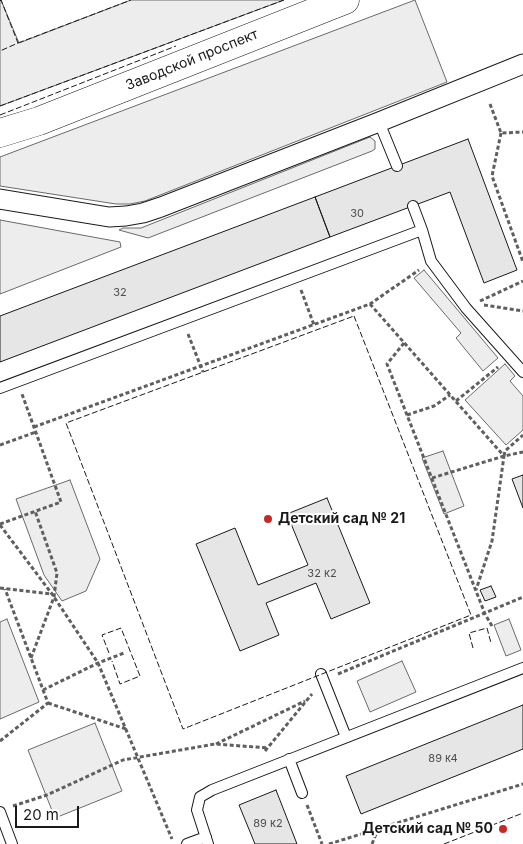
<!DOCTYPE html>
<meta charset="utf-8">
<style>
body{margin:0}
#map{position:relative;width:523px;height:844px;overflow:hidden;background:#fff;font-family:Inter,sans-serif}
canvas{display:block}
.scale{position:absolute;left:15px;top:806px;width:64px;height:22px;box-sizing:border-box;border:2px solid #1a1a1a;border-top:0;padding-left:6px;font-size:15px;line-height:18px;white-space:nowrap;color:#1a1a1a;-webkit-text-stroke:4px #fff;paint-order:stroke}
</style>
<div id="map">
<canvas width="523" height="844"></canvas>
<div class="scale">20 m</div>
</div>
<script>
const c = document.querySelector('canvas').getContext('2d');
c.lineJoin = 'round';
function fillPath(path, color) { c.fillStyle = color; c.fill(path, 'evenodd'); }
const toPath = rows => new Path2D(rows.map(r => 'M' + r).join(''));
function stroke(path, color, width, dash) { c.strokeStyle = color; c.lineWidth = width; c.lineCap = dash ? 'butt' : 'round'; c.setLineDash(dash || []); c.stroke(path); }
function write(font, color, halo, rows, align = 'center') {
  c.font = font + ' Inter,sans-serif'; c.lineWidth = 4; c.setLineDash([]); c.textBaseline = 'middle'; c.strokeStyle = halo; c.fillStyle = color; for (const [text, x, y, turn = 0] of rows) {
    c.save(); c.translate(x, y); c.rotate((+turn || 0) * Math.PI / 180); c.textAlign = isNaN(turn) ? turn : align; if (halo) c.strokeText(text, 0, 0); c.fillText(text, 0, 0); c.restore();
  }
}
const built = toPath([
 [1,0,19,43,131,0,284,0,0,106,0,1,1,0],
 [415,0,447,82,145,201,130,204,116,204,0,186,0,157,415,0],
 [370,137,375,141,375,149,372,151,148,238,119,230,123,228,141,228,370,137],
 [0,220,120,242,121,247,0,294,0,220],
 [424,270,498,358,483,371,456,338,461,333,414,278,424,270],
 [505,364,515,376,510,381,523,396,523,430,506,445,465,400,505,364],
 [443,451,464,506,444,514,422,458,443,451],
 [70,480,100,559,86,591,62,601,44,575,16,499,70,480],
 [7,619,39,702,0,719,0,622,7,619],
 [509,619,521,650,506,656,494,625,509,619],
 [402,661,416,692,370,712,357,681,402,661],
 [95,723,122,791,55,818,28,750,95,723]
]);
fillPath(built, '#ededed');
stroke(built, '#6a6a6a', 1);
const building = toPath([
 [468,139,517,270,484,283,450,192,330,237,315,197,468,139],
 [315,197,330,237,0,362,0,316,315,197],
 [523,475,523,508,512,479,523,475],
 [327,498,370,603,331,619,316,583,266,603,279,635,240,651,196,544,235,528,258,585,308,565,287,514,327,498],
 [491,586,496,597,485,601,480,590,491,586],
 [523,705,523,749,361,814,346,776,523,705],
 [276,790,297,844,255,844,239,805,276,790]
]);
fillPath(building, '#e6e6e6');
stroke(building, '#1a1a1a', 1);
const service = toPath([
 [379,122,397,166],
 [413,206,422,230,431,261,466,308,523,372],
 [0,388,422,230],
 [321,674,346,737],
 [289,759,302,793],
 [0,812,12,844],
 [187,844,206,837],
 [208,844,197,810,200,797,212,790,523,668]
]);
const minor = toPath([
 [0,199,109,217,126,216,143,213,161,207,379,122,523,64]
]);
const primary = toPath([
 [0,133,39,121,345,0]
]);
stroke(service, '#1a1a1a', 12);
stroke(minor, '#1a1a1a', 21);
stroke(primary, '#1a1a1a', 29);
stroke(toPath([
 [490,104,501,133,523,132],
 [501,133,492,176,523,262],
 [301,290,314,325],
 [480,301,523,281],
 [370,304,504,456,492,541,476,590],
 [484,305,523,311],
 [188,334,203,372],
 [404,343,387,364,485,614,492,626],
 [456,401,498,367],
 [407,415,434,406,450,395],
 [34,427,370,304,419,270],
 [0,445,36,432],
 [504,456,505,451,523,435],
 [432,478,504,456,523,452],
 [0,524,61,502,22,394],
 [0,525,52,594,98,663,172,839],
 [0,588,51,594],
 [31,658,54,597,57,573,35,511],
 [338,674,523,597],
 [43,690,98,663,124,653],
 [48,703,126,729],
 [0,741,48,703,5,589],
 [216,744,305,701],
 [265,751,312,694],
 [307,805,322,844],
 [13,806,47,795,123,760,215,744,268,748],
 [329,844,523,784],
 [372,844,378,829]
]), '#5f5f5f', 3, [4, 2.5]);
stroke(service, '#fff', 10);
stroke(minor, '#fff', 19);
stroke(primary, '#fff', 28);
stroke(toPath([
 [0,1,1,0,18,43,0,51],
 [18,43,131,0],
 [0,106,284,0],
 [0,115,176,46],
 [354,316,471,615,183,729,66,423,354,316],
 [473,648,469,633,487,628,491,643],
 [109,653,102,635,121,628,140,676,120,684,112,661],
 [444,844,523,813]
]), '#1a1a1a', 1, [6, 2.5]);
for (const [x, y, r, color] of [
 [268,519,5,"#c62828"],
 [503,829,5,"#c62828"]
]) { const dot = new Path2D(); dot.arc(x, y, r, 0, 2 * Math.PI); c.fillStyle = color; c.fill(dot); stroke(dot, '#fff', 2); }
write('11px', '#4d4d4d', null, [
 ["30",357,214],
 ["32",120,293],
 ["32 к2",322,574],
 ["89 к4",443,759],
 ["89 к2",268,824]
]);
write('14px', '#1a1a1a', '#fff', [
 ["Заводской проспект",192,60,-22]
]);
write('bold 14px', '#1a1a1a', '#fff', [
 ["Детский сад № 21",278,519],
 ["Детский сад № 50",493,829,"right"]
], 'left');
</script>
